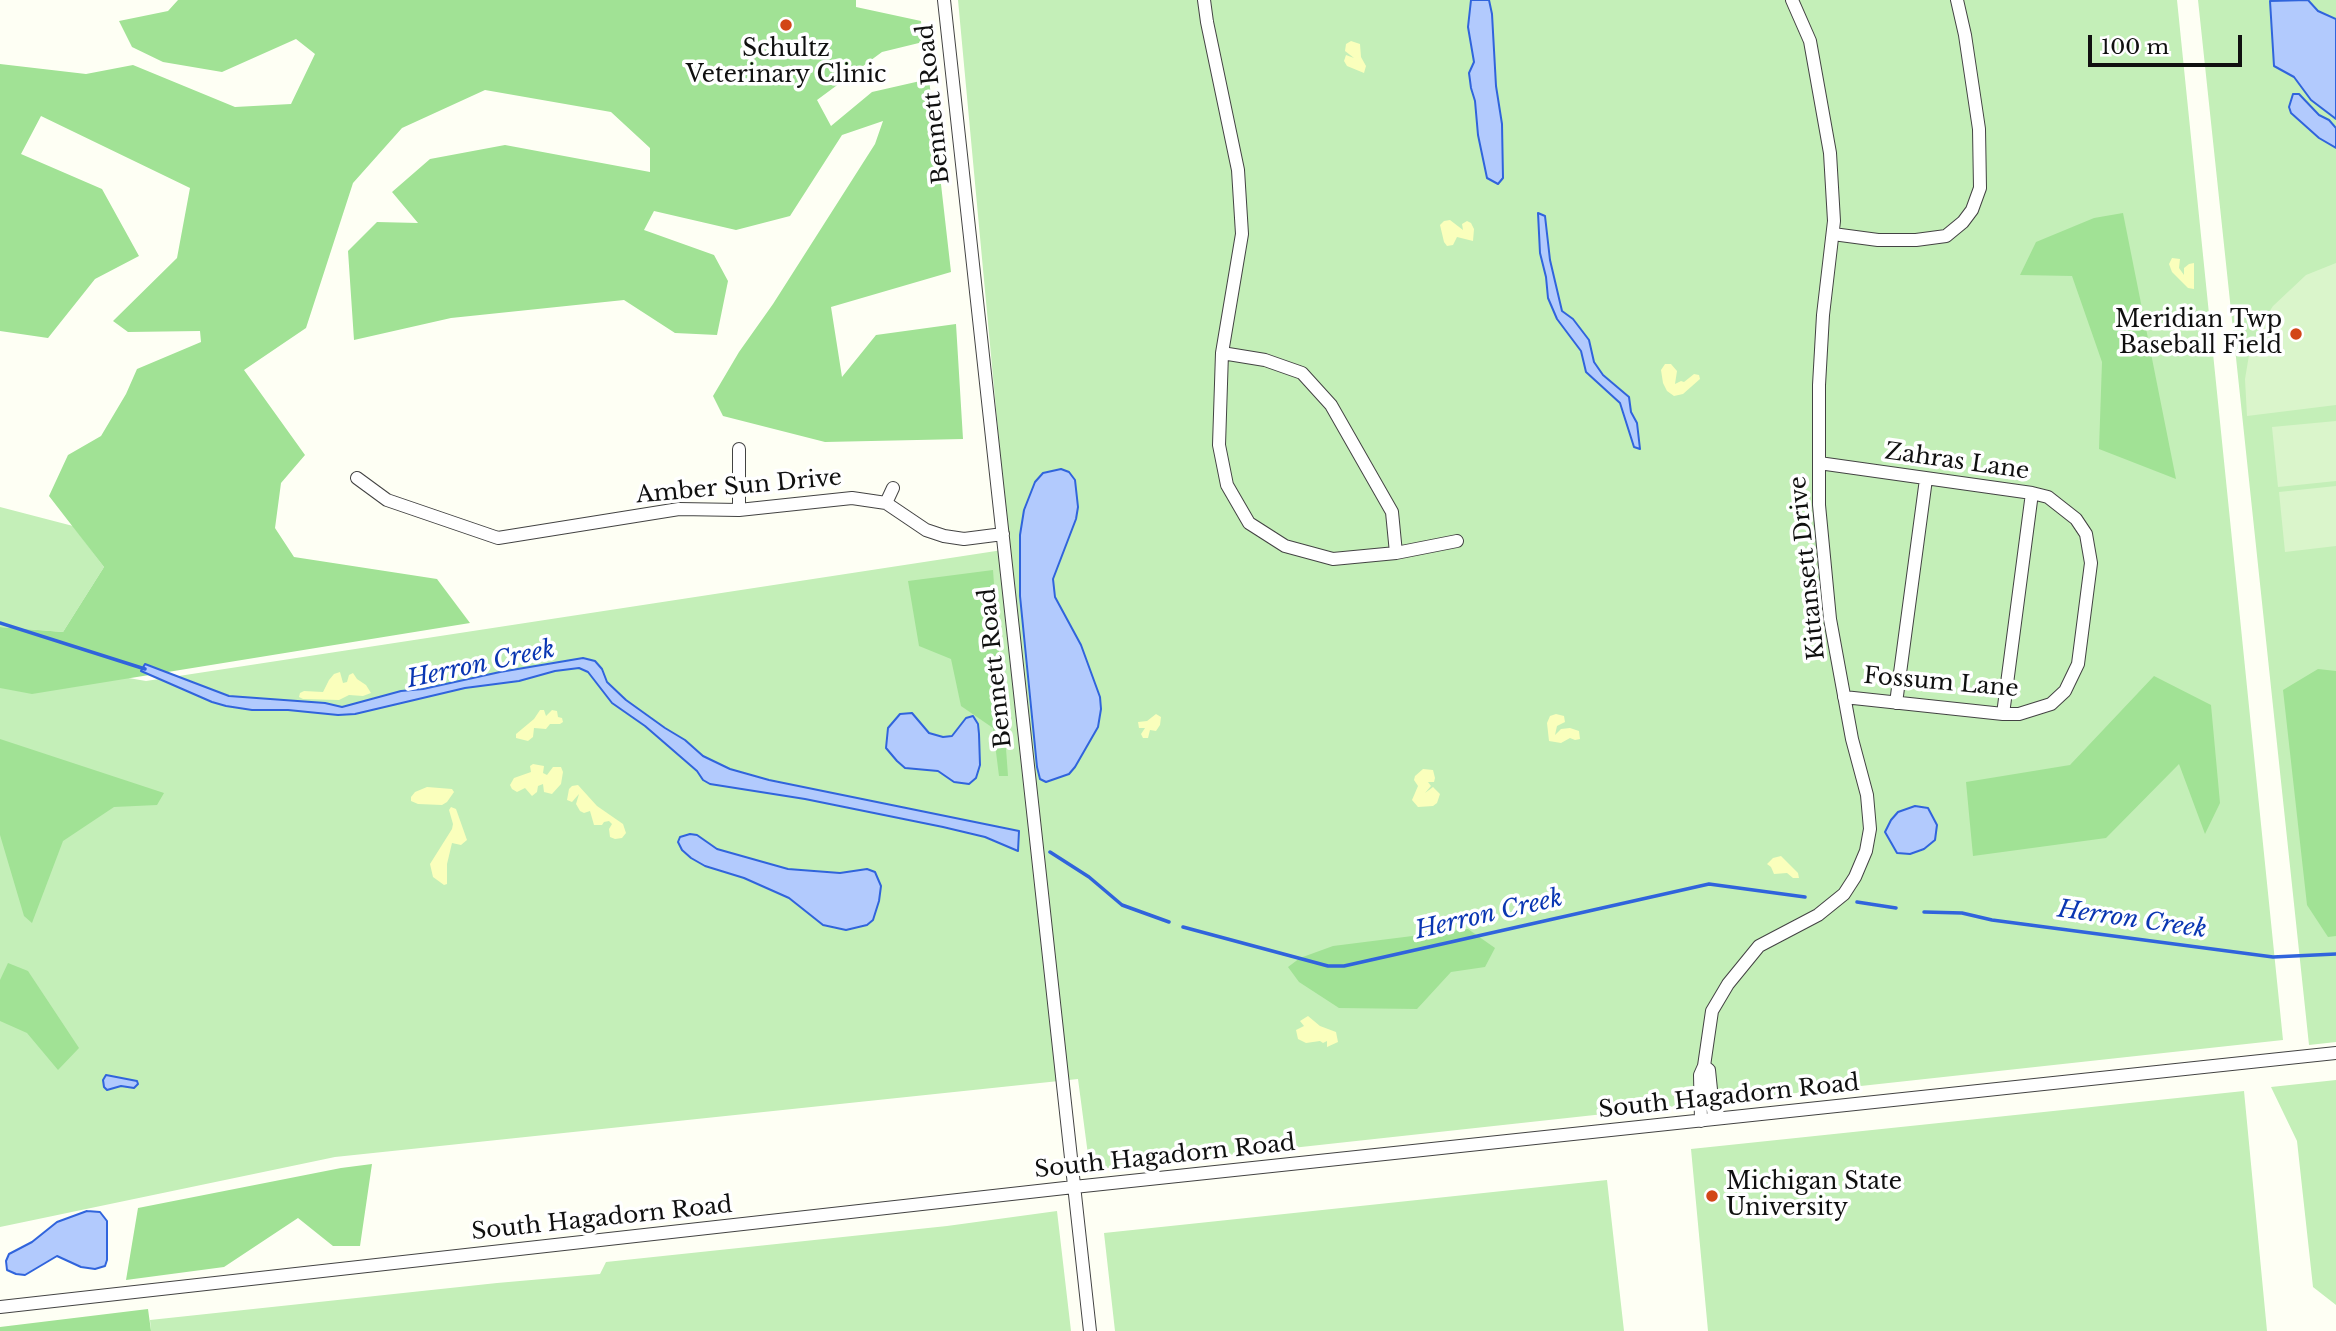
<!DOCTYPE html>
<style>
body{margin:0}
#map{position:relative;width:2336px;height:1331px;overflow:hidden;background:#fefff4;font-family:"Libre Baskerville",serif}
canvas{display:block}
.scale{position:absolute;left:2088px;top:35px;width:154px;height:32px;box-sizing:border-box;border:4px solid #101010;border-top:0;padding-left:9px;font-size:21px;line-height:24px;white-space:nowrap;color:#101010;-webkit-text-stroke:5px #fff;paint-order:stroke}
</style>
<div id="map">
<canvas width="2336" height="1331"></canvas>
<div class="scale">100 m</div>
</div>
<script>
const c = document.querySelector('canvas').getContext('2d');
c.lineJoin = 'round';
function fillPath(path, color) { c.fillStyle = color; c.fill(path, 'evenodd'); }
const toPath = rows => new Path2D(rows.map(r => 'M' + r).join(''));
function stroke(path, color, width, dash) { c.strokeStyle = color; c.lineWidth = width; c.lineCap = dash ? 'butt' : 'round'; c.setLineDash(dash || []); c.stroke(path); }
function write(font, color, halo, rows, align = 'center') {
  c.font = font + ' "Libre Baskerville",serif'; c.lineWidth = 7; c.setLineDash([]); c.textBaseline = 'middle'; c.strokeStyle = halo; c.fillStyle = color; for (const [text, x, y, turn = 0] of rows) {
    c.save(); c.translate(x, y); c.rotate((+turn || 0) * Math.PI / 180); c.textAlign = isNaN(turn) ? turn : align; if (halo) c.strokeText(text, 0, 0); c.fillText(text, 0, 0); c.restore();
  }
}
fillPath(toPath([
 [958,0,2177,0,2283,1040,1090,1170,1078,1079,335,1157,0,1227,0,656,146,681,1009,549],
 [2198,0,2336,0,2336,1042,2309,1045],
 [0,507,73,526,104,567,63,632,0,627],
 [2336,1080,2336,1305,2313,1287,2297,1141,2271,1087],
 [2244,1091,2267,1331,1708,1331,1691,1149],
 [1607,1180,1624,1331,1115,1331,1104,1233],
 [1057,1211,1071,1331,151,1331,150,1320,497,1283,600,1274,606,1262,947,1226]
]), '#c4efb8');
fillPath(toPath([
 [178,0,856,0,856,7,921,21,923,42,882,52,817,100,831,126,872,92,929,79,951,272,831,307,842,377,876,335,956,324,963,439,825,442,723,416,713,396,739,352,773,304,875,144,883,121,842,135,790,216,736,230,654,211,644,230,714,255,728,281,717,335,675,333,624,300,451,318,354,340,348,251,377,222,418,223,392,192,430,159,505,145,650,172,650,148,611,112,485,90,402,128,353,183,306,328,244,370,305,455,281,483,275,528,294,557,437,579,470,623,32,694,0,688,0,627,63,632,104,567,49,496,68,455,101,436,126,394,137,369,201,342,200,331,128,332,113,321,177,258,190,188,41,116,21,154,102,189,139,256,95,279,48,338,0,331,0,64,86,74,133,65,235,107,291,104,315,54,296,39,222,72,163,62,132,47,119,21,168,11],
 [2123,213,2176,479,2099,449,2102,362,2072,276,2020,275,2036,242,2094,218],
 [993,570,1008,776,999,776,993,728,961,706,951,659,919,646,908,581],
 [2318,669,2336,671,2336,936,2328,937,2307,905,2283,690],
 [2154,676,2211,705,2220,803,2205,834,2179,764,2106,838,1973,856,1966,782,2070,765],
 [0,739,164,793,157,805,114,807,63,841,32,923,24,916,0,835],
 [1468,929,1495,948,1485,967,1451,972,1417,1009,1339,1008,1299,982,1288,967,1300,958,1333,946],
 [8,963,28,971,79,1048,58,1070,27,1033,0,1021,0,980],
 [372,1164,360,1246,333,1246,298,1218,224,1267,126,1280,138,1208,341,1168],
 [148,1309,151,1331,0,1331,0,1327]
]), '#a1e295');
fillPath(toPath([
 [1351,41,1360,44,1361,57,1366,66,1364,73,1347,66,1344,61,1346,55,1354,58,1345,51,1346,44],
 [1450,220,1463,230,1462,224,1467,221,1471,223,1474,229,1473,241,1457,237,1453,245,1447,246,1444,242,1440,225,1444,221],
 [2172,258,2180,259,2179,268,2184,275,2184,268,2189,264,2194,263,2194,289,2188,288,2172,272,2169,264],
 [1665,364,1671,364,1677,371,1675,384,1681,381,1684,382,1694,374,1699,375,1700,379,1683,394,1674,396,1667,391,1663,383,1661,370],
 [340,672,343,683,347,682,349,675,353,673,357,679,366,685,371,693,363,696,349,695,339,700,303,699,299,697,300,693,304,691,323,692,329,680,334,674],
 [540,710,544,710,546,716,552,710,557,711,558,717,562,718,563,722,560,724,550,724,546,729,534,728,533,737,528,741,516,738,516,734,534,719],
 [1156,714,1161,717,1160,725,1156,731,1150,730,1148,738,1143,738,1141,734,1145,728,1139,728,1138,722,1147,721],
 [1556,714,1564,716,1565,722,1557,726,1555,735,1561,729,1570,728,1579,731,1580,739,1575,740,1570,738,1561,743,1549,741,1547,723,1550,716],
 [533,764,544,766,543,773,547,775,553,767,561,767,563,772,561,784,552,794,544,792,543,784,538,786,537,792,532,796,525,788,517,792,512,789,510,785,514,778,531,772,530,766],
 [1423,769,1433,770,1435,778,1434,782,1428,782,1431,786,1425,793,1433,787,1440,794,1437,803,1433,806,1418,807,1412,800,1418,786,1414,780,1415,776],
 [578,785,597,806,623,824,626,833,622,838,615,839,610,837,609,829,612,824,609,821,604,822,602,825,594,825,590,811,584,813,580,811,576,804,579,794,572,802,567,800,569,789,572,786],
 [427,787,452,789,454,792,447,802,442,805,418,804,411,801,411,797,415,792],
 [451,807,456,809,467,840,461,845,452,843,447,864,447,884,444,885,433,877,430,864,452,829,453,824,449,810],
 [1781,856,1798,873,1799,878,1793,878,1787,873,1774,874,1771,867,1767,864,1773,858],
 [1308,1016,1320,1026,1336,1032,1338,1042,1327,1047,1327,1041,1323,1043,1320,1041,1306,1043,1298,1039,1296,1030,1304,1026,1300,1021]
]), '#faffbc');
fillPath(toPath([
 [2336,263,2336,405,2247,416,2245,379,2250,349,2264,320,2273,306,2306,275],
 [2336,421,2336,481,2278,487,2272,427],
 [2336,486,2336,546,2285,552,2279,492]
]), '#daf5cb');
const water = toPath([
 [1471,0,1489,0,1492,14,1496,86,1502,124,1503,178,1498,184,1487,178,1478,135,1475,101,1471,88,1469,73,1474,62,1468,27,1471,0],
 [2308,0,2318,11,2336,19,2336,119,2311,100,2294,77,2274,66,2270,1,2308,0],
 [2293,94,2299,94,2319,115,2329,120,2336,128,2336,148,2319,138,2291,113,2289,107,2293,94],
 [1538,213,1545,216,1550,260,1562,311,1573,319,1589,340,1594,362,1603,375,1629,397,1631,412,1637,423,1640,449,1634,447,1620,403,1586,372,1581,351,1557,319,1548,298,1546,277,1540,253,1538,213],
 [1061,469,1069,472,1075,480,1078,507,1076,519,1053,579,1055,597,1081,645,1100,697,1101,709,1098,727,1075,767,1069,774,1046,782,1040,779,1037,767,1020,596,1020,535,1024,510,1035,482,1043,473,1061,469],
 [583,658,595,661,602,669,607,682,626,700,665,728,685,740,703,756,730,769,769,780,1019,831,1018,851,985,837,943,827,805,799,710,784,703,780,697,771,645,726,612,703,588,672,579,668,555,671,519,681,465,688,355,714,338,715,288,710,252,710,226,706,212,702,141,671,145,664,229,696,325,703,342,707,401,691,423,689,500,672,583,658],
 [912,713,929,733,943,737,952,736,966,718,973,716,978,724,979,734,980,765,976,778,969,784,954,782,938,771,905,768,897,761,886,748,888,728,900,714,912,713],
 [1915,806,1928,808,1937,825,1935,840,1924,849,1910,854,1897,853,1885,832,1891,820,1898,812,1915,806],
 [690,834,697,835,717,849,788,869,840,873,867,869,875,872,881,886,879,901,873,920,867,925,846,930,823,925,789,898,744,878,705,866,691,858,682,850,678,842,680,837,690,834],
 [106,1075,137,1081,138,1084,134,1088,121,1086,107,1090,104,1087,103,1080,106,1075],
 [87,1211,100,1212,107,1221,107,1260,105,1266,95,1269,81,1267,57,1256,25,1275,16,1274,7,1270,6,1261,9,1254,32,1242,57,1222,87,1211]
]);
fillPath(water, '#b2cafd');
stroke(water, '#3064dc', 2);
stroke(toPath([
 [0,623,145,669],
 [1050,852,1089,877,1122,905,1169,922],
 [1857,902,1896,908],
 [1924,912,1962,913,1992,920,2273,957,2336,954],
 [1183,927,1328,966,1344,966,1709,884,1805,897]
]), '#3064dc', 3.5);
const minor = toPath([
 [944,0,1090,1331],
 [1204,0,1207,22,1238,170,1242,234,1222,353,1219,445,1227,485,1249,523,1285,546,1333,559,1396,553,1457,541],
 [1833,234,1878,240,1916,240,1946,236,1963,222,1972,210,1980,188,1979,129,1965,35,1957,0],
 [1222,353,1265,360,1302,373,1331,405,1392,512,1396,553],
 [739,449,739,510],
 [1819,463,2032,493,2048,497,2076,519,2086,534,2091,563,2078,664,2065,691,2051,704,2019,714,2003,714,1844,697],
 [357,478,387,500,498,538,679,509,739,510,852,498,886,503,926,530,944,536,964,539,1003,534],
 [886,503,893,488],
 [1896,703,1926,479],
 [2003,714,2032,493],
 [1704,1066,1709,1070,1714,1119],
 [1701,1121,1700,1075,1704,1066,1712,1011,1728,984,1759,946,1818,915,1844,894,1855,877,1866,851,1870,829,1867,795,1852,739,1830,619,1819,505,1819,385,1823,315,1834,221,1830,153,1810,41,1792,0],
 [0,1307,1074,1187,2336,1053]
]);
stroke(minor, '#434343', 14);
stroke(minor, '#fff', 12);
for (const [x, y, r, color] of [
 [786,25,7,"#d24617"],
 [2296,334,7,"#d24617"],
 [1712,1196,7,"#d24617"]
]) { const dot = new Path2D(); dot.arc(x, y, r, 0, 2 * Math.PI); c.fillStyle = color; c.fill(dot); stroke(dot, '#fff', 2.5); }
write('23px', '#101010', '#fff', [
 ["Schultz",786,50],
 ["Veterinary Clinic",786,76],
 ["Meridian Twp",2282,321,"right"],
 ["Baseball Field",2282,347,"right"],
 ["Michigan State",1726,1183,"left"],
 ["University",1726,1209,"left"]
]);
write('23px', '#101010', '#fff', [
 ["Bennett Road",934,104,-96],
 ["Zahras Lane",1957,462,8],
 ["Amber Sun Drive",739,487,-5],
 ["Kittansett Drive",1808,568,-96],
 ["Bennett Road",996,668,-96],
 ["Fossum Lane",1941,683,5],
 ["South Hagadorn Road",1729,1097,-6],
 ["South Hagadorn Road",1165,1157,-6],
 ["South Hagadorn Road",602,1219,-6]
]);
write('italic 24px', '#0a36b2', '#fff', [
 ["Herron Creek",481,665,-12],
 ["Herron Creek",1489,915,-13],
 ["Herron Creek",2132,920,8]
]);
</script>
